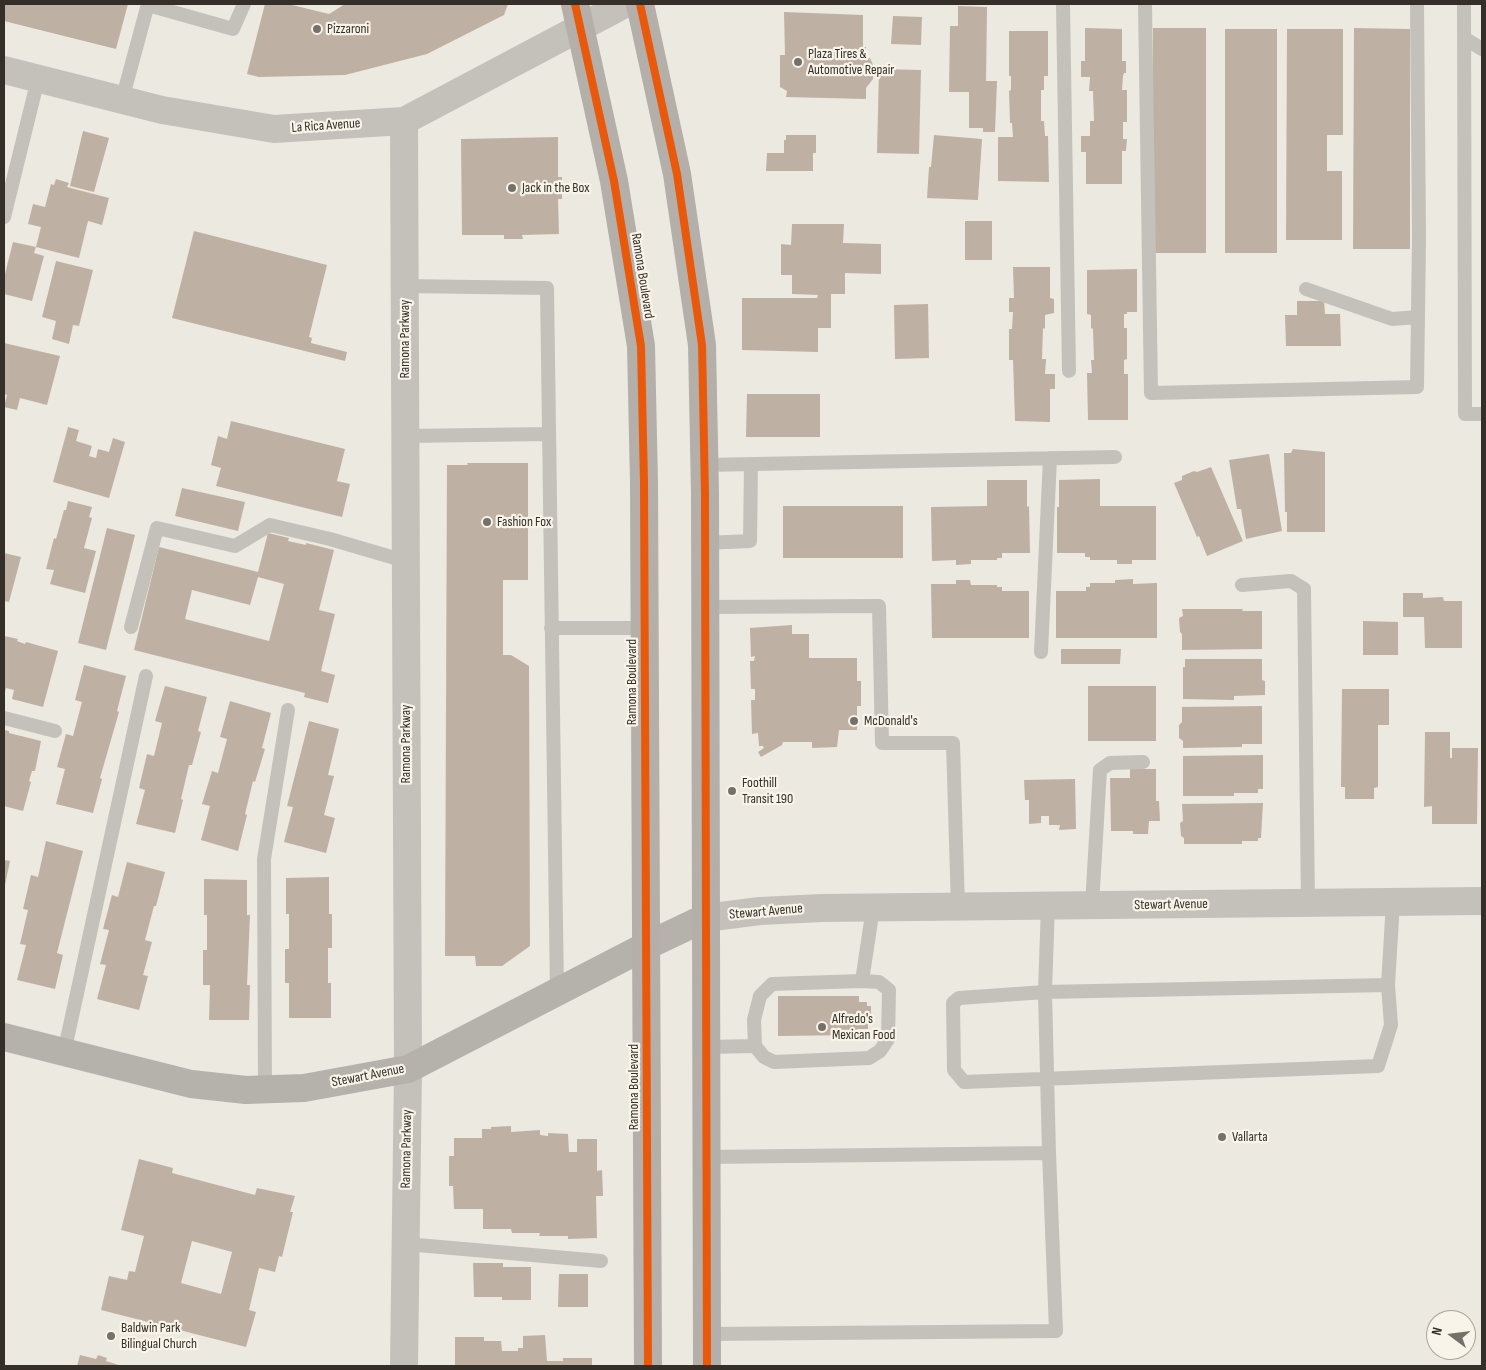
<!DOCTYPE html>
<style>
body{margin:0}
#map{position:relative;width:1486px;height:1370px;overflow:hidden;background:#ece9e1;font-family:"Sofia Sans Condensed",sans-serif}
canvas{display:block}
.frame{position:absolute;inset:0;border:5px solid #352f29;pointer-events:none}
.north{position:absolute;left:1426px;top:1310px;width:50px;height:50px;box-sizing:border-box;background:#f8f4e9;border:1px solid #aaa59c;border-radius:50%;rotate:285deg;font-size:14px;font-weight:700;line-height:20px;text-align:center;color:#352f29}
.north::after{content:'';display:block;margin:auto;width:18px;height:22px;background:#757069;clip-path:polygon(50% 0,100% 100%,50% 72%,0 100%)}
</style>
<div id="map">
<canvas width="1486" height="1370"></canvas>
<div class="frame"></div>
<div class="north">N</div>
</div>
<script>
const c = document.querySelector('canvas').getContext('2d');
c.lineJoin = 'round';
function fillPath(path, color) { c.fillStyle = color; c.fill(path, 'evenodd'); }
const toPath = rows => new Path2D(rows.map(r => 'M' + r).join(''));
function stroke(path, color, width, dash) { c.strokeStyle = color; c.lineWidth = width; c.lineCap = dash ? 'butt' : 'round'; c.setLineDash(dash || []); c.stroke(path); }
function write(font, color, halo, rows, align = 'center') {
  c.font = font + ' "Sofia Sans Condensed",sans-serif'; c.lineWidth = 4.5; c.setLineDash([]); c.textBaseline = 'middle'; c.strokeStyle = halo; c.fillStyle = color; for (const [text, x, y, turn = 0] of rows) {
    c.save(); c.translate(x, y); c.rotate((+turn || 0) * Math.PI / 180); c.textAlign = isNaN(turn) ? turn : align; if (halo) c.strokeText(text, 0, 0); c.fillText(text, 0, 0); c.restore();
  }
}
fillPath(toPath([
 [4,4,128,4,116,49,4,21],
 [265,4,288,4,329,14,345,4,508,4,504,15,427,54,345,75,259,77,247,74],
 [958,6,987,7,986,81,997,81,995,132,983,132,983,128,969,128,969,92,949,92,950,26,958,26],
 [784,12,863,15,863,47,866,47,866,58,870,58,873,65,873,79,866,88,866,99,786,97,787,91,780,87,780,55,785,55],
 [893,16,922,17,921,45,891,44],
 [1085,28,1122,29,1122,61,1126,61,1126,73,1124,73,1123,76,1122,90,1127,90,1127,122,1123,122,1123,139,1127,139,1126,151,1122,151,1122,184,1086,184,1086,152,1081,152,1081,136,1090,136,1090,121,1094,121,1093,91,1089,91,1090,77,1081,77,1081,61,1085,61],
 [1153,28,1206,28,1206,253,1153,253],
 [1354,28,1410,29,1410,249,1353,249],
 [1225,29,1277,29,1277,253,1225,253],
 [1287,29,1343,29,1343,135,1327,135,1327,171,1342,171,1342,240,1286,240],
 [1009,31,1048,31,1048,76,1044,76,1044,90,1041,90,1041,121,1044,121,1045,136,1048,136,1049,182,998,181,998,137,1013,137,1012,123,1010,123,1009,91,1011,90,1011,76,1009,76],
 [879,69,921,70,919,154,877,153],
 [83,131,109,138,94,192,70,186],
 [786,135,816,135,816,153,813,153,813,171,766,171,767,153,784,153,784,140,786,140],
 [934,135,982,139,978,200,927,198,929,167,931,167],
 [558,137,558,177,562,177,562,199,558,199,559,234,522,235,523,239,504,239,504,235,462,235,461,139],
 [56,179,69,183,67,187,109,198,102,225,88,221,79,258,36,247,41,227,28,224,33,204,45,207,51,184,54,185],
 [965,221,992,221,992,260,965,260],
 [792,224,844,224,843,243,881,244,881,274,845,273,845,294,831,294,831,328,818,328,818,352,742,350,742,298,817,298,818,295,792,294,792,275,781,275,781,244,791,245],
 [194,231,327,265,309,337,312,338,311,343,347,352,345,361,172,318],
 [13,242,36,247,34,253,44,256,32,301,4,294,4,278],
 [56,261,93,270,79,326,73,325,69,344,52,339,56,321,42,317],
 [1013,267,1050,267,1050,298,1054,299,1054,313,1045,315,1045,329,1043,328,1042,359,1046,359,1045,374,1055,374,1055,389,1050,389,1050,422,1015,421,1013,360,1009,360,1009,329,1012,329,1013,312,1009,312,1009,298,1014,298],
 [1137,269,1137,312,1127,312,1127,314,1124,314,1124,328,1127,328,1127,359,1124,360,1124,374,1128,374,1128,420,1088,420,1087,373,1092,373,1091,360,1094,360,1093,329,1091,328,1091,315,1087,314,1087,270],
 [1297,301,1324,301,1325,314,1340,314,1341,346,1286,346,1285,315,1297,315],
 [928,304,929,358,895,359,894,305],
 [4,343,60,356,47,405,20,398,17,410,4,407,7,395,4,394],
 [747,394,820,394,820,437,746,437],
 [231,421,345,449,337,481,350,484,342,517,216,486,221,468,211,465,218,436,227,439],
 [68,427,79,430,76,441,92,446,89,456,96,458,98,449,109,452,113,438,125,442,109,498,53,482],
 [1293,449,1325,452,1325,532,1287,532,1287,512,1285,512,1284,453,1291,453],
 [1269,454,1282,531,1246,539,1241,509,1237,509,1229,460],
 [467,463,528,463,528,580,503,580,503,655,511,655,529,666,530,946,502,966,476,966,475,956,445,956,447,465,468,465],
 [1211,467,1243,541,1207,556,1199,536,1197,537,1174,483,1182,480,1182,476,1194,471,1197,472],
 [1100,479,1100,506,1156,506,1156,560,1132,560,1132,564,1117,564,1117,560,1090,560,1090,557,1085,557,1085,553,1057,553,1057,507,1059,507,1059,480],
 [987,480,1027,480,1027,507,1029,506,1030,553,1002,553,1002,558,997,558,997,560,971,560,971,564,956,565,956,560,932,561,931,507,987,506],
 [182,488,245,502,238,531,175,516],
 [68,501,92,507,89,517,92,518,84,548,96,551,85,593,50,584,54,570,46,569,54,538,56,539,64,510,66,510],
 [783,506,903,506,903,558,783,558],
 [107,528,135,535,106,650,78,643],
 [268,533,289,538,288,541,306,545,306,543,334,550,319,610,335,614,321,671,335,675,328,703,304,697,305,693,134,650,159,547,258,572],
 [258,577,284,584,269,641,185,619,192,590,250,605],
 [4,553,21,557,9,602,4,601],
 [1133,579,1133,584,1157,583,1157,638,1056,638,1056,591,1086,591,1086,587,1090,587,1090,583,1115,583,1115,580],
 [956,580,970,580,971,585,997,585,997,587,1002,587,1002,591,1029,591,1029,638,932,638,931,584,956,584],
 [1403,593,1423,593,1423,598,1443,597,1444,601,1462,601,1462,648,1425,648,1424,617,1403,617],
 [1182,609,1243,609,1242,611,1262,611,1262,649,1182,650,1182,634,1180,632,1179,618,1183,616],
 [1363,621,1398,622,1398,655,1363,655],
 [792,625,792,634,809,634,809,658,857,658,857,681,861,681,861,706,857,706,857,730,839,730,837,747,812,748,812,742,783,742,782,745,761,757,758,752,764,748,763,746,759,746,758,733,752,734,751,700,755,700,755,689,751,689,750,661,754,661,755,656,751,657,750,628],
 [4,636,18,639,17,641,25,644,26,642,58,651,43,707,12,699,14,690,6,688,4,696],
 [1061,649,1121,649,1120,664,1061,664],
 [1185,659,1262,659,1262,680,1265,681,1265,695,1234,696,1234,700,1183,699,1183,667,1185,667],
 [84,665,126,676,117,711,119,712,100,778,102,779,93,813,56,804,65,769,57,767,66,734,73,736,82,702,75,700],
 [165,686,207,697,198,731,201,732,192,765,189,765,181,799,183,800,175,833,136,824,145,790,139,788,147,754,154,756,162,723,155,721],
 [1088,686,1156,686,1156,741,1088,741],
 [1342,689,1389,689,1389,725,1378,725,1378,787,1374,788,1374,799,1345,799,1345,787,1341,787],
 [230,701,271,713,262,748,265,749,255,782,253,781,245,814,247,815,238,851,201,840,210,806,202,804,212,771,218,773,227,739,220,737],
 [1262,706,1262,744,1242,744,1242,747,1183,748,1183,741,1179,738,1179,725,1182,722,1182,707],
 [309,721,339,729,328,775,334,776,324,815,335,818,326,853,284,842,293,807,287,806],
 [4,730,9,731,9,733,41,741,35,771,32,771,29,781,31,782,23,811,4,806],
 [1425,732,1450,732,1450,758,1452,758,1452,748,1478,748,1477,824,1432,824,1432,806,1424,807],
 [1263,755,1263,789,1258,789,1258,793,1234,793,1234,796,1183,796,1183,756],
 [1130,769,1156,769,1156,801,1159,801,1160,821,1149,821,1148,834,1133,834,1133,831,1111,831,1110,778,1130,778],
 [1075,779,1076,829,1059,830,1060,825,1049,825,1049,816,1041,816,1041,823,1029,824,1029,800,1025,800,1024,780],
 [1263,803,1261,838,1258,838,1258,841,1242,841,1242,844,1184,844,1184,838,1181,836,1180,823,1183,821,1182,804],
 [46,841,83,851,57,953,63,955,55,989,17,980,26,945,20,944,28,910,23,909,31,875,38,877],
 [4,860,10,861,4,890],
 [127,862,165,872,156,906,154,906,145,940,152,942,143,975,148,976,139,1010,97,999,106,965,100,964,109,930,103,929,112,895,118,897],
 [329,877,329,914,332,914,332,948,328,948,328,983,331,983,331,1018,289,1018,289,983,285,983,285,949,289,949,289,914,286,914,286,878],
 [204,879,247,880,247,915,250,915,247,985,250,985,249,1020,209,1020,210,985,203,985,203,950,207,950,207,915,204,915],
 [778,996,859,996,859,1002,867,1002,867,1006,871,1006,871,1017,868,1017,868,1029,857,1029,857,1035,778,1036],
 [511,1126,511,1132,540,1130,540,1135,548,1136,548,1133,568,1134,569,1152,577,1152,577,1139,597,1139,597,1171,602,1170,603,1196,596,1196,597,1238,568,1239,568,1236,539,1236,540,1233,512,1233,511,1229,483,1229,483,1209,454,1209,453,1186,449,1186,449,1156,454,1156,454,1138,482,1138,482,1129,491,1129,491,1127],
 [139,1159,173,1168,172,1173,255,1195,257,1188,295,1196,290,1212,293,1212,282,1257,279,1256,275,1272,259,1268,249,1310,256,1312,246,1347,101,1310,109,1276,127,1280,129,1271,135,1272,144,1236,121,1230],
 [192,1241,232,1252,221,1294,181,1283],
 [473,1263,503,1263,503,1267,531,1267,531,1300,502,1300,502,1297,474,1297],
 [559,1274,588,1274,588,1307,558,1307],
 [545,1335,547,1361,563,1361,563,1358,592,1358,592,1366,455,1366,455,1337,484,1337,484,1341,501,1341,502,1351,518,1351,518,1348,523,1348,523,1336],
 [80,1355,96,1359,98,1355,107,1358,106,1361,122,1366,77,1366]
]), '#beb1a4');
stroke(toPath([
 [1063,4,1069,371],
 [1145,4,1151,393,1417,387,1419,238,1417,4],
 [1464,4,1465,414,1482,414],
 [148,5,233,29,244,4],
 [1464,38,1482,49],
 [122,100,148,4],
 [4,217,38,79],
 [404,286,547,288,557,993],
 [1306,289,1392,319,1418,317],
 [405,436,549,434],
 [704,465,1115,457],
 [705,543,750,541,751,464],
 [1242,585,1291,581,1304,589,1308,903],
 [705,607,879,606,882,743,953,743,958,907],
 [131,627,157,528,235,546,270,525,330,539,405,561],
 [551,628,645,628],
 [1041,652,1050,458],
 [4,718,55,731],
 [1048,905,1045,992,959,998,953,1003,954,1070,964,1082,1378,1066,1391,1025,1388,985,1393,902],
 [1092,905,1100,770,1110,763,1143,762],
 [862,981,879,982,889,990,888,1039,880,1051,869,1058,774,1062,764,1057,755,1046,754,1020,760,996,772,984,862,981],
 [862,981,873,908],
 [706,1047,755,1046],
 [64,1053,146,676],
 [265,1090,264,859,288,710],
 [1049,1153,1045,992,1388,985],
 [706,1157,1049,1153,1056,1331,707,1334],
 [406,1244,601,1261]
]), '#c4c1ba', 14);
stroke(toPath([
 [4,70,162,110,274,129,404,121,625,4],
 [404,121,408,1069,404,1366],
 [705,918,760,911,822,908,1482,901]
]), '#c4c1ba', 28);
stroke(toPath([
 [4,1037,191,1084,246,1090,304,1088,408,1069,646,946,705,918]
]), '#b5b1ab', 28);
stroke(toPath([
 [575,4,614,181,641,346,644,483,648,1366],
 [640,4,677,174,702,345,705,494,707,1366]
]), '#b4afa9', 28);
stroke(toPath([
 [575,4,614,181,641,346,644,483,648,1366],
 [640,4,677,174,702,345,705,494,707,1366]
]), '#e8590c', 8);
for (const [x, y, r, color] of [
 [317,29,5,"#757069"],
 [798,62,5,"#757069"],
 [512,188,5,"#757069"],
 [487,522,5,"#757069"],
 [854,721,5,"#757069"],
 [732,791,5,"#757069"],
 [822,1027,5,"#757069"],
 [1222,1137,5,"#757069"],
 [111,1336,5,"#757069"]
]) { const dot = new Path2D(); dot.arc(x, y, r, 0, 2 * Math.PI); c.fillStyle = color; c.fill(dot); stroke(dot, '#f8f4e9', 2); }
write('14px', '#352f29', '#f8f4e9', [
 ["Pizzaroni",327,29],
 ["Plaza Tires &",808,54],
 ["Automotive Repair",808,70],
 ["Jack in the Box",522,188],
 ["Fashion Fox",497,522],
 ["McDonald's",864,721],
 ["Foothill",742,783],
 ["Transit 190",742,799],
 ["Alfredo's",832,1019],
 ["Mexican Food",832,1035],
 ["Vallarta",1232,1137],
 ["Baldwin Park",121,1328],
 ["Bilingual Church",121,1344]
], 'left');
write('14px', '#352f29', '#f8f4e9', [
 ["La Rica Avenue",326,126,-4],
 ["Ramona Boulevard",642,276,81],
 ["Ramona Parkway",405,339,-90],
 ["Ramona Boulevard",632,682,-90],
 ["Ramona Parkway",406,744,-90],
 ["Stewart Avenue",1171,905,-1],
 ["Stewart Avenue",766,912,-5],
 ["Stewart Avenue",368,1076,-11],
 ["Ramona Boulevard",634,1087,-90],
 ["Ramona Parkway",407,1149,-89]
]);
</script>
